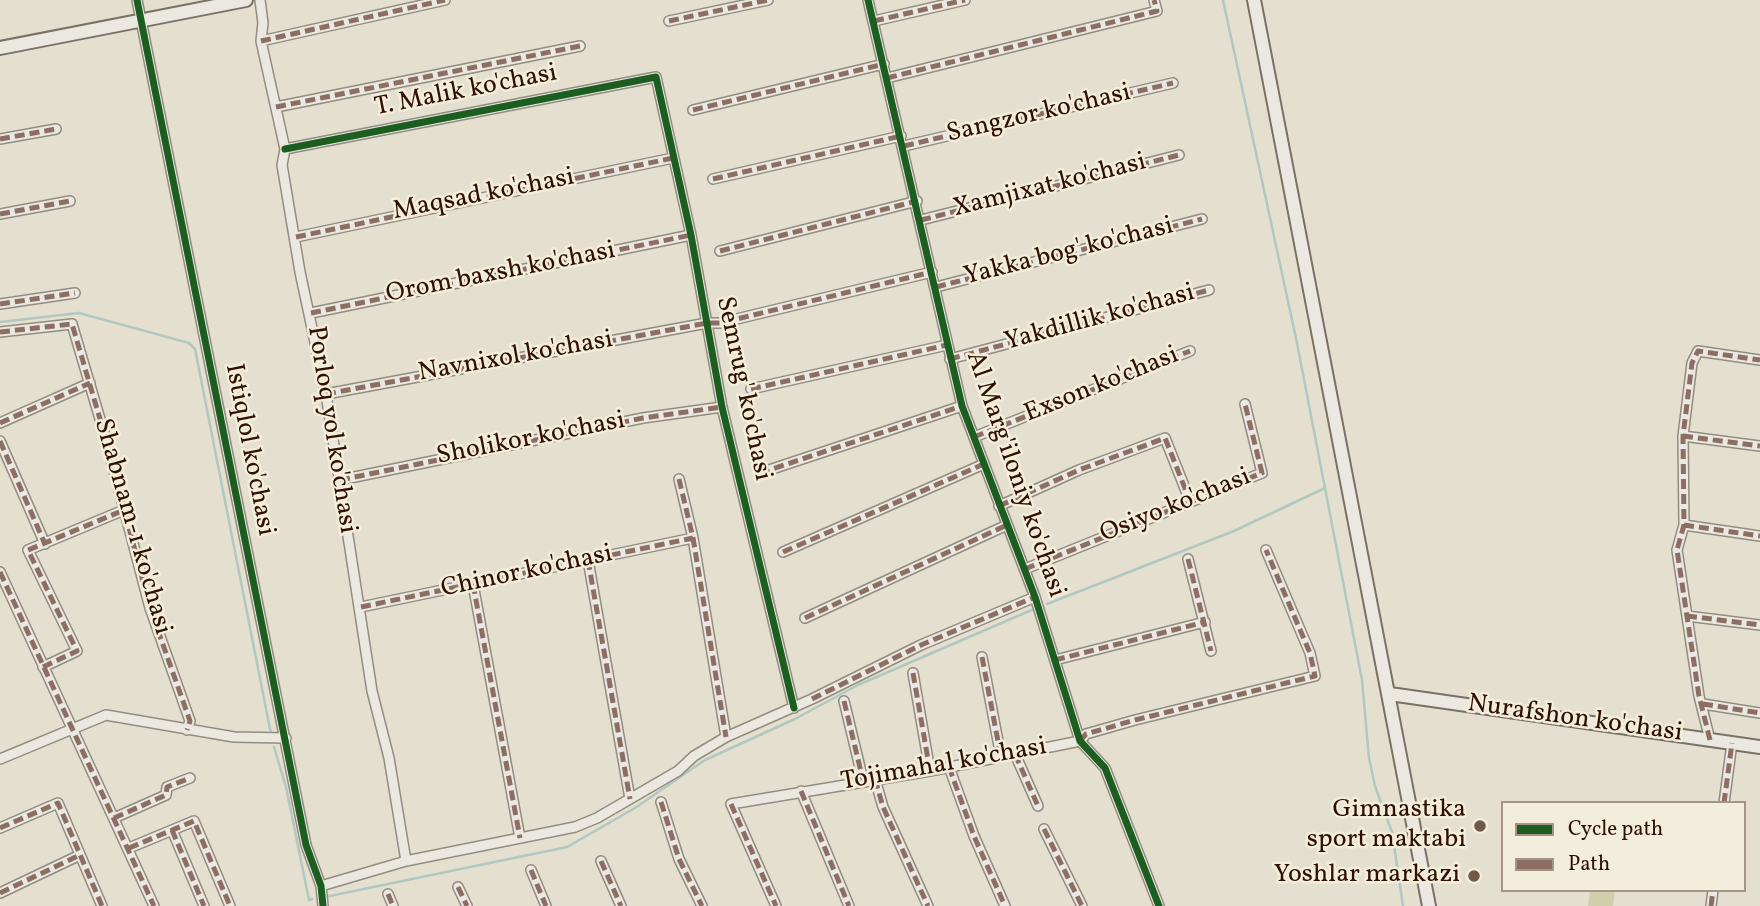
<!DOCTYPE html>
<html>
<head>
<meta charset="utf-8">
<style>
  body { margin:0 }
  #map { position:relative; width:1760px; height:906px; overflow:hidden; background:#e5dfcf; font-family:Vollkorn,serif }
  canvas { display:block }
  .legend { position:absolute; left:1501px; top:801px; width:245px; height:91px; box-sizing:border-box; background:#f3eddb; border:2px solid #a59584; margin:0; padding:9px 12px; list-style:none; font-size:21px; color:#301101 }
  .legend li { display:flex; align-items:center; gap:14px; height:35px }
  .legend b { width:35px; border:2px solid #a59584 }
</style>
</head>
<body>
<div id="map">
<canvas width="1760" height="906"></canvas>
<ul class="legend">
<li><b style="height:9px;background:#1b5e20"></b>Cycle path</li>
<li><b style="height:9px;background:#8d6e63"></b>Path</li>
</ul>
</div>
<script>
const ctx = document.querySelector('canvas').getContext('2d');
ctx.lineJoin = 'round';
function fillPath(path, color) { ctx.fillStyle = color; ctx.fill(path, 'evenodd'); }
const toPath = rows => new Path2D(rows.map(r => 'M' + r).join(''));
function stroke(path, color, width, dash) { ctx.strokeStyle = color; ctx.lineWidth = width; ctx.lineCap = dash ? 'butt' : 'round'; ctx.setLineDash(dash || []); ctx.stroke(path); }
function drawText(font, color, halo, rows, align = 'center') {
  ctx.font = font + ' Vollkorn,serif'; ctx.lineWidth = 5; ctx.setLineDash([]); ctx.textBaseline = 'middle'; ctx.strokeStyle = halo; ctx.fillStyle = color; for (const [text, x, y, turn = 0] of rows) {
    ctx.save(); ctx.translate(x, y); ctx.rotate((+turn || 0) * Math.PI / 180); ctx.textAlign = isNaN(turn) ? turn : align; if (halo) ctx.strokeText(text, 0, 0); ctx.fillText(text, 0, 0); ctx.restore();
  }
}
fillPath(toPath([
  [1590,890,1615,890,1613,906,1588,906]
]), '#d1ceac');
stroke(toPath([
  [1223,0,1297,343,1362,680,1369,758,1375,786,1392,832,1403,906],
  [0,322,79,313,189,343,195,349,271,734],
  [1047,604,1234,531,1325,488],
  [274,747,286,787,309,900,312,899],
  [325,897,567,847,635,808,705,760,795,719,858,685,1034,609]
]), '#b0c8c0', 2.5);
const street = toPath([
  [137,0,306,845,321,886,323,906],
  [260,0,263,23,261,41,285,149,282,165,300,272,326,394,372,691,389,758,406,861],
  [868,0,962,406,1035,597,1080,741,1105,768,1159,906],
  [669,21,768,0],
  [874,21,965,0],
  [261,41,445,0],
  [887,78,1157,11,1154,0],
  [276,107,580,46],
  [693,110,884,64],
  [0,139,56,129],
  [904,146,1173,83],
  [285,149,656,77,691,235,722,407,794,708],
  [713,179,901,136],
  [0,214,70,201],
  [921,220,1179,155],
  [296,237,673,158],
  [720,251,917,201],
  [936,287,1202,219],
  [0,304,75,293],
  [311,313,691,235],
  [0,332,72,324,105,436,150,608,190,721,187,730],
  [950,359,1209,290],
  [751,389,947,345],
  [326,394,707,323,720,323,932,272],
  [0,423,90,383],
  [1683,436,1760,446],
  [974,437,1190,351],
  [0,441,45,544],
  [760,473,962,406],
  [679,479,693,538,726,737],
  [340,480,643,418,722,407],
  [999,506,1079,470,1165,438,1190,501],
  [1684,525,1760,536],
  [783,552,984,464],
  [1188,559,1211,651],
  [588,560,630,799],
  [1025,569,1262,473,1245,404],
  [0,572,154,906],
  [473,584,520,838],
  [361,607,693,538],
  [1687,616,1760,625],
  [805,618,1007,525],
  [982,657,1001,757],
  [1055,660,1205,622],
  [43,667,77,651,28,550,124,510],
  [913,673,930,771],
  [844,701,863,780],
  [1703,704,1760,713],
  [1710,740,1699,696,1677,550,1684,525,1683,436,1692,363,1698,351,1760,360],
  [1015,754,1038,806],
  [0,759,106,715,234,737,286,738],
  [949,767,974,836,1005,906],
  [875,779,883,807,928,906],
  [801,791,849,906],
  [661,802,679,859,702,906],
  [1724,803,1732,743],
  [114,818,166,795,167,787,190,778],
  [0,828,58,803,102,906],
  [1044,829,1082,906],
  [172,830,204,906],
  [129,848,194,821,230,906],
  [601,861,621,906],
  [531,870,546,906],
  [321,886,406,861,575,827,597,818,678,771,694,756,726,737,812,699,921,645,1035,597],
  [458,887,467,906],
  [0,893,80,855],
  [388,894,393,906],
  [776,906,731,804,930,771,1080,741,1086,734,1135,720,1315,676,1310,653,1266,550],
  [1711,906,1713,890]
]);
const secondary = toPath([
  [1254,0,1429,906],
  [0,48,246,0],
  [1390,694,1760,747]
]);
stroke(street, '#938c81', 12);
stroke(secondary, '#797066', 16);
stroke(street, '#eae8e0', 9);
stroke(secondary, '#eae8e0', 12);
stroke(toPath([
  [669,21,768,0],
  [874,21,965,0],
  [261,41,445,0],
  [887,78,1157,11,1154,0],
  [276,107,580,46],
  [693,110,884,64],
  [0,139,56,129],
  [904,146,1173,83],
  [713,179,901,136],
  [0,214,70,201],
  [921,220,1179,155],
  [296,237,673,158],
  [720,251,917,201],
  [936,287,1202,219],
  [0,304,75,293],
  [311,313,691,235],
  [0,332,72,324,105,436,150,608,190,721,187,730],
  [950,359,1209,290],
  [751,389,947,345],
  [326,394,707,323,720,323,932,272],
  [0,423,90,383],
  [1683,436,1760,446],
  [974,437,1190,351],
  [0,441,45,544],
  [760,473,962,406],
  [679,479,693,538,726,737],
  [340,480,643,418,722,407],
  [999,506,1079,470,1165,438,1190,501],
  [1684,525,1760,536],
  [783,552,984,464],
  [1188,559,1211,651],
  [588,560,630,799],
  [1025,569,1262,473,1245,404],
  [0,572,154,906],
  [473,584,520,838],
  [361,607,693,538],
  [1687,616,1760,625],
  [805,618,1007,525],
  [982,657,1001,757],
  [1055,660,1205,622],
  [43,667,77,651,28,550,124,510],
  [913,673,930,771],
  [812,699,921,645,1035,597],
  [844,701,863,780],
  [1703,704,1760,713],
  [1710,740,1699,696,1677,550,1684,525,1683,436,1692,363,1698,351,1760,360],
  [1080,741,1086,734,1135,720,1315,676,1310,653,1266,550],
  [1015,754,1038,806],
  [949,767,974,836,1005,906],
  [875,779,883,807,928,906],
  [801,791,849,906],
  [661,802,679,859,702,906],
  [1724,803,1732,743],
  [731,804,776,906],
  [114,818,166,795,167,787,190,778],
  [0,828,58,803,102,906],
  [1044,829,1082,906],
  [172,830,204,906],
  [129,848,194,821,230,906],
  [601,861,621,906],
  [531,870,546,906],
  [458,887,467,906],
  [0,893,80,855],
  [388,894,393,906],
  [1711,906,1713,890]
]), '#8d6e63', 5, [10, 5]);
stroke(toPath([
  [137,0,306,845,321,886,323,906],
  [868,0,962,406,1035,597,1080,741,1105,768,1159,906],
  [285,149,656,77,691,235,722,407,794,708]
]), '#1b5e20', 7);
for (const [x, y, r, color] of [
  [1480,826,7,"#6f5949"],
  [1474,876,7,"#6f5949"]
]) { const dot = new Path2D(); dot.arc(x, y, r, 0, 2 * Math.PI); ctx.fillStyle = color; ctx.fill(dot); stroke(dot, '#f3eddb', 2.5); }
drawText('26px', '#301101', '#f3eddb', [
  ["T. Malik ko'chasi",466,92,-11],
  ["Sangzor ko'chasi",1039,115,-13],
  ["Xamjixat ko'chasi",1050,187,-14],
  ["Maqsad ko'chasi",484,196,-11],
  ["Yakka bog' ko'chasi",1069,253,-14],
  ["Orom baxsh ko'chasi",501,274,-11],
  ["Yakdillik ko'chasi",1100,319,-15],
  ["Navnixol ko'chasi",516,358,-10],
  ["Exson ko'chasi",1102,386,-22],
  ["Semrug' ko'chasi",742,389,78],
  ["Porloq yol ko'chasi",330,430,81],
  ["Sholikor ko'chasi",531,440,-11],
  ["Istiqlol ko'chasi",248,450,79],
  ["Al Marg'iloniy ko'chasi",1014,475,71],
  ["Osiyo ko'chasi",1176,507,-22],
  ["Shabnam-1 ko'chasi",131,527,74],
  ["Chinor ko'chasi",527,573,-12],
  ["Nurafshon ko'chasi",1575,720,8],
  ["Tojimahal ko'chasi",944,766,-10]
]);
drawText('26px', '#301101', '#f3eddb', [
  ["Gimnastika",1466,811],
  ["sport maktabi",1466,841],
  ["Yoshlar markazi",1460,876]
], 'right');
</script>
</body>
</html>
